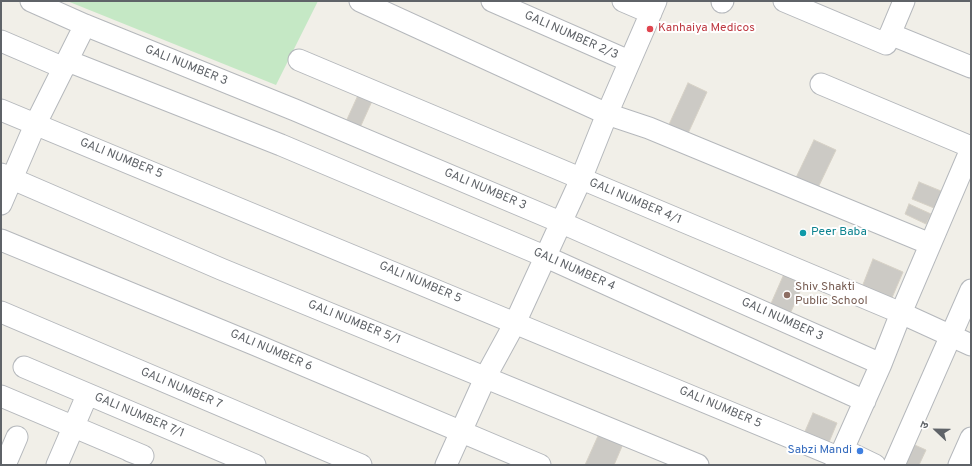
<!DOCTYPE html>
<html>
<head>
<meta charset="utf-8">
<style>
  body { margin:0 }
  #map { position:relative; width:972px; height:466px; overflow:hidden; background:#f1efe8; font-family:Overpass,"Noto Sans Devanagari",sans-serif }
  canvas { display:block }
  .frame { position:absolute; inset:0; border:2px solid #5f6368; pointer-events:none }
  .north { position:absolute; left:916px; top:410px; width:40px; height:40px; -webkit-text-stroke:3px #fff; paint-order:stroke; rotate:292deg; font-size:11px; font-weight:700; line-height:16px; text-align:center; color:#5f6368 }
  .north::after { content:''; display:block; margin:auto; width:14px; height:18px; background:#5f6368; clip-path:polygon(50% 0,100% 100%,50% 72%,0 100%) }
</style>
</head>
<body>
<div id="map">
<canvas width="972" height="466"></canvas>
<div class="frame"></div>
<div class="north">उ</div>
</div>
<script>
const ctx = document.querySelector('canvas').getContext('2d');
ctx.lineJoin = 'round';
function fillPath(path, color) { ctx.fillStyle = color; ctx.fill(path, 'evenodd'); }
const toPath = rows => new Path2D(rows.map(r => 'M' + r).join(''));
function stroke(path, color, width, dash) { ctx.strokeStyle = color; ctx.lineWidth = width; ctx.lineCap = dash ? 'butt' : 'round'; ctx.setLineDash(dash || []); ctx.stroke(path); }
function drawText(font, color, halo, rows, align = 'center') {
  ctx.font = font + ' Overpass,sans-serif'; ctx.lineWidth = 4; ctx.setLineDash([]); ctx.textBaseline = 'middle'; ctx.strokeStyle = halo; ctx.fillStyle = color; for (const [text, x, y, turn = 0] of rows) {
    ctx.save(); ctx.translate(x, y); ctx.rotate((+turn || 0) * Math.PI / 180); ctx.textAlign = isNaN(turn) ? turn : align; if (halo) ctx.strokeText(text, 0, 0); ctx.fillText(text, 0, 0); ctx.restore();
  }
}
fillPath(toPath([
  [67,1,318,1,276,85]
]), '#c5e8c5');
const building = toPath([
  [688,83,707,92,685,140,666,131,688,83],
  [359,93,373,99,358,132,344,126,359,93],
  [814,140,836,150,815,194,793,184,814,140],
  [919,182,941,191,934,208,912,199,919,182],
  [909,204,931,214,926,224,905,214,909,204],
  [873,259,903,272,891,300,862,287,873,259],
  [784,274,804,283,789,316,769,308,784,274],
  [813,413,837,423,827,447,803,436,813,413],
  [602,427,626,437,614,465,585,465,602,427],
  [908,442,926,450,919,465,897,465,908,442]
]);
fillPath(building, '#cccac5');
stroke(building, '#d6d1c6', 1);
const minor = toPath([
  [31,1,85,25,295,110,560,222,881,364],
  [360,1,607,114,649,128,930,244],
  [492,1,629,61],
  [623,1,651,13],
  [784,1,886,44,904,1],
  [722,2,723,1],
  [890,34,971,67],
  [1,41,64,68],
  [299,60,901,313,971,345],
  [68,61,281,145,544,256,865,401],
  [821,84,971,147],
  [1,110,840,458],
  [1,174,221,269,698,465],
  [1,204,35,125,85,25],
  [1,240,256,345,540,465],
  [1,312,361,465],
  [24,367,255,465],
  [1,396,143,456,130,451],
  [844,450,875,465],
  [5,465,17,437],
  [57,465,85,400],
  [446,465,486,376,515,323,581,179,607,114,656,1],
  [836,465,881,364,901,313,971,149],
  [894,465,971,290],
  [959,465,971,438]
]);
stroke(minor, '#b5b8bc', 23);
stroke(minor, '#fff', 21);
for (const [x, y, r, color] of [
  [650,29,4,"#e0444e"],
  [803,233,4,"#0f9aa8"],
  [787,295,4,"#8d6e63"],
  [860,451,4,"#3f7fe0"]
]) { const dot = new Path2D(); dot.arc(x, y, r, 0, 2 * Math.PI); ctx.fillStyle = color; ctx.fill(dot); stroke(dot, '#fff', 1.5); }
drawText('12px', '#be3a42', '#fff', [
  ["Kanhaiya Medicos",658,29]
], 'left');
drawText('12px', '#5f6368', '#fff', [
  ["GALI NUMBER 2/3",571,36,24],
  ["GALI NUMBER 3",186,66,22],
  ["GALI NUMBER 5",121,159,22],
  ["GALI NUMBER 3",485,190,23],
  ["GALI NUMBER 4/1",635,202,23],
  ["GALI NUMBER 4",574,270,24],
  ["GALI NUMBER 5",420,283,23],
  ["GALI NUMBER 3",782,320,24],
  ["GALI NUMBER 5/1",354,323,22],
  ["GALI NUMBER 6",271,351,23],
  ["GALI NUMBER 7",181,389,23],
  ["GALI NUMBER 5",720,408,23],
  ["GALI NUMBER 7/1",139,416,23]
]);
drawText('12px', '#0d838f', '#fff', [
  ["Peer Baba",811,233]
], 'left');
drawText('12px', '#785e54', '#fff', [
  ["Shiv Shakti",795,288],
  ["Public School",795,302]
], 'left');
drawText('12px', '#366cbe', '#fff', [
  ["Sabzi Mandi",852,451]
], 'right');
</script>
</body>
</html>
